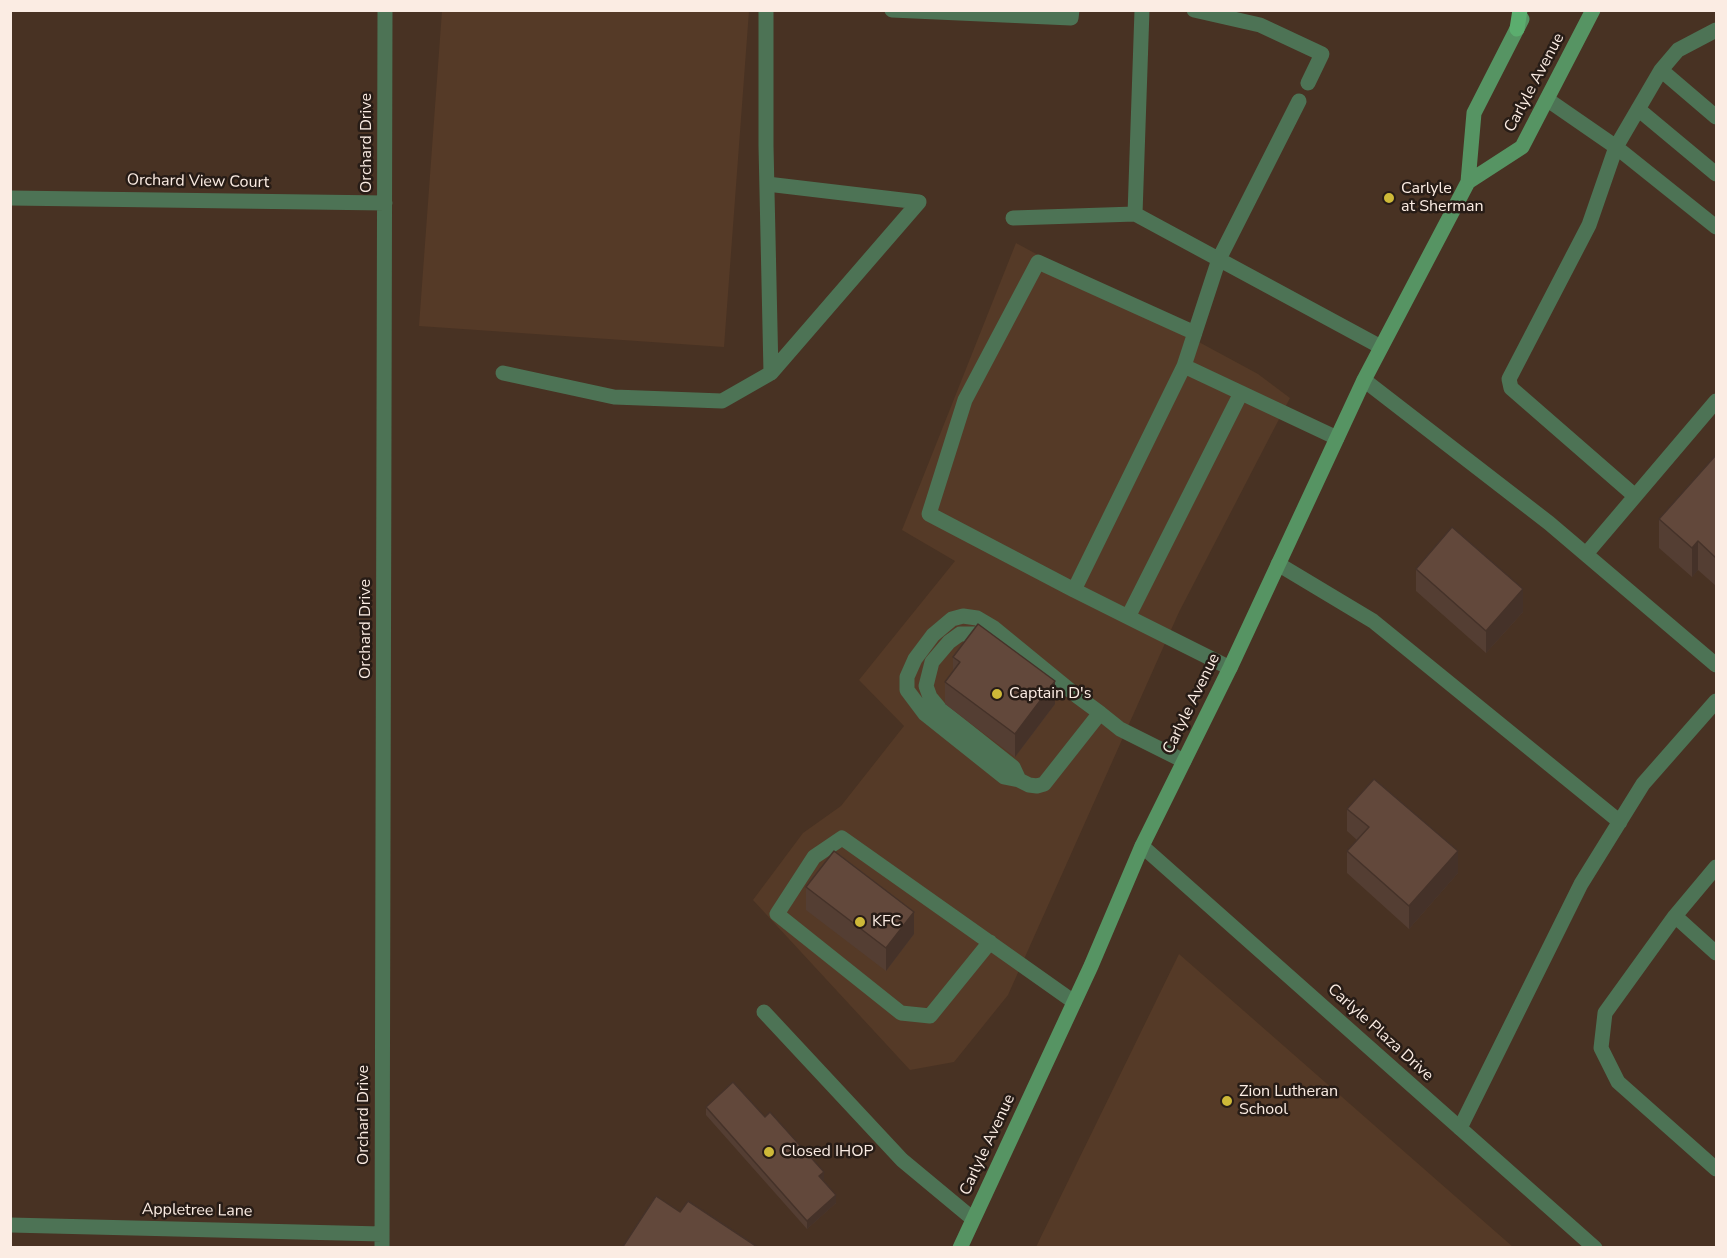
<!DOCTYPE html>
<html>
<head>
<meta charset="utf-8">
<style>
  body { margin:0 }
  #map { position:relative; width:1727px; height:1258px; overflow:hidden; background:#483223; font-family:"Nunito Sans",sans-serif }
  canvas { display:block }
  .frame { position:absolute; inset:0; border:12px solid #fbece3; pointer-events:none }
</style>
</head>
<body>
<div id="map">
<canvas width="1727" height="1258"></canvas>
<div class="frame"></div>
</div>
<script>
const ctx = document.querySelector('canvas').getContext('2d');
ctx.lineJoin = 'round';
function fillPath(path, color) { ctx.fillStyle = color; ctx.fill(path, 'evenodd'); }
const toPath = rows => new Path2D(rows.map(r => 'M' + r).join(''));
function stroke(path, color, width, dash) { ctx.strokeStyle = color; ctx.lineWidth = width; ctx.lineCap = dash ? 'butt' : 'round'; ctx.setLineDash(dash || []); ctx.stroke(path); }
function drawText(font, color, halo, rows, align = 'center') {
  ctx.font = font + ' "Nunito Sans",sans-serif'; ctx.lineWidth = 5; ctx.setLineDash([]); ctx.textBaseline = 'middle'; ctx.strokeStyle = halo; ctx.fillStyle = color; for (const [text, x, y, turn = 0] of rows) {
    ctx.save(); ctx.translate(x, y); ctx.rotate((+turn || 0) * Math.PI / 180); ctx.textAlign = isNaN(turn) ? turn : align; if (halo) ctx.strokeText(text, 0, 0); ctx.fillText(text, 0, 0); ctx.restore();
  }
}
fillPath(toPath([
  [442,11,749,11,724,347,419,326],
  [1016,243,1258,374,1290,398,1179,612,1008,995,954,1062,910,1070,753,900,803,833,841,806,904,726,859,680,955,561,902,530],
  [1179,954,1513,1247,1036,1247]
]), '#553a27');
stroke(toPath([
  [766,10,766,146,771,373,919,202],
  [892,10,1071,18,1072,10],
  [1142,10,1135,214,1381,347],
  [1194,10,1260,25,1322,54,1308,83],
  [1661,70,1716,117],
  [1548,100,1616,147,1716,227],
  [1638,109,1716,174],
  [767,184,919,202],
  [1013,218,1135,214],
  [1184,366,1219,259,1299,101],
  [503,373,614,397,722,401,771,373],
  [1364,380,1549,523,1716,665],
  [1635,496,1511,388,1509,379,1589,225,1616,147,1661,70,1678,50,1716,30],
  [1586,554,1716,401],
  [1278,564,1373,621,1620,822],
  [1074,590,929,514,965,400,1038,262,1195,333],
  [1128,617,1241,393],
  [989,642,976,634,960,634,949,642,932,662,926,686,930,697,940,709,1013,767,1019,780],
  [1230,668,1074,590,1184,366,1337,438],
  [1100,713,1044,784,1037,786,1029,785,1019,780,1004,777,925,714,907,690,907,677,915,659,933,635,952,619,963,616,977,618,994,628,1077,696,1100,713,1120,729,1184,761],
  [1716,867,1675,916,1605,1013,1601,1048,1618,1082,1716,1169],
  [1675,916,1716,953],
  [990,942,930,1016,901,1013,777,914,814,857,842,838,1074,1002],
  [764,1012,902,1160,973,1219],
  [1460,1128,1581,884,1643,784,1716,701]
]), '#4d7355', 15);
stroke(toPath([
  [10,198,385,203],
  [1142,846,1595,1248],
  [10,1225,382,1234],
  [382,1248,385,10]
]), '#4d7355', 15);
stroke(toPath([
  [1468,182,1522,147,1593,10],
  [960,1248,1091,966,1142,846,1230,668,1364,380,1468,182,1474,113,1522,19]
]), '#569463', 15);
stroke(toPath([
  [1517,29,1520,10]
]), '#5bad6e', 15);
fillPath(toPath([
  [1716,455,1716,586,1698,570,1692,577,1659,548,1659,519],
  [1416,569,1523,612,1486,653,1416,591],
  [953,657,1055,704,1015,757,945,704,945,682,953,671],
  [1347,809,1458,873,1409,929,1347,873,1347,851,1357,840,1347,831],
  [806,887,914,934,886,971,806,910],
  [706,1107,765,1117,824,1180,823,1180,836,1203,807,1229,706,1115]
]), '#543e33');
fillPath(toPath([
  [1698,541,1698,570,1692,577,1692,548],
  [1523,589,1523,612,1486,653,1486,631],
  [1055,681,1055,704,1015,757,1015,734],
  [1458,851,1458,873,1409,929,1409,906],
  [914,912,914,934,886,971,886,948],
  [824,1172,824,1180,819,1183,819,1176],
  [836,1195,836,1203,807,1229,807,1221]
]), '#453229');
const building = toPath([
  [1716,455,1716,558,1698,541,1692,548,1659,519,1716,455],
  [1452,527,1523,589,1486,631,1416,569,1452,527],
  [978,624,1055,681,1015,734,945,682,960,662,953,657,978,624],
  [1374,779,1458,851,1409,906,1347,851,1369,827,1347,809,1374,779],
  [834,851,914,912,886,948,806,887,834,851],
  [733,1082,765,1117,770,1112,824,1172,819,1176,836,1195,807,1221,706,1107,733,1082],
  [656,1196,680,1212,688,1201,759,1248,622,1248,656,1196]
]);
fillPath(building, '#62483b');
stroke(building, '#453229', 1.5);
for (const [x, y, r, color] of [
  [1389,198,6,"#ceb938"],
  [997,694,6,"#ceb938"],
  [860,922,6,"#ceb938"],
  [1227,1101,6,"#ceb938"],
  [769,1152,6,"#ceb938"]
]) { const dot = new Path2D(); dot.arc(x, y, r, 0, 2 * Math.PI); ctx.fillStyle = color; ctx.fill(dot); stroke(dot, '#271c16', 2); }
drawText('16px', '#fbece3', '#271c16', [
  ["Carlyle Avenue",1535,83,-62],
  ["Orchard Drive",367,143,-90],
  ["Orchard View Court",198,182,1],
  ["Orchard Drive",366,629,-90],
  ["Carlyle Avenue",1192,704,-64],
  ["Carlyle Plaza Drive",1380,1033,42],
  ["Orchard Drive",364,1115,-90],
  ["Carlyle Avenue",988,1145,-65],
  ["Appletree Lane",197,1211,1]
]);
drawText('16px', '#fbece3', '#271c16', [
  ["Carlyle",1401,189],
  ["at Sherman",1401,207],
  ["Captain D's",1009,694],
  ["KFC",872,922],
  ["Zion Lutheran",1239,1092],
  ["School",1239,1110],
  ["Closed IHOP",781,1152]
], 'left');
</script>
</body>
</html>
